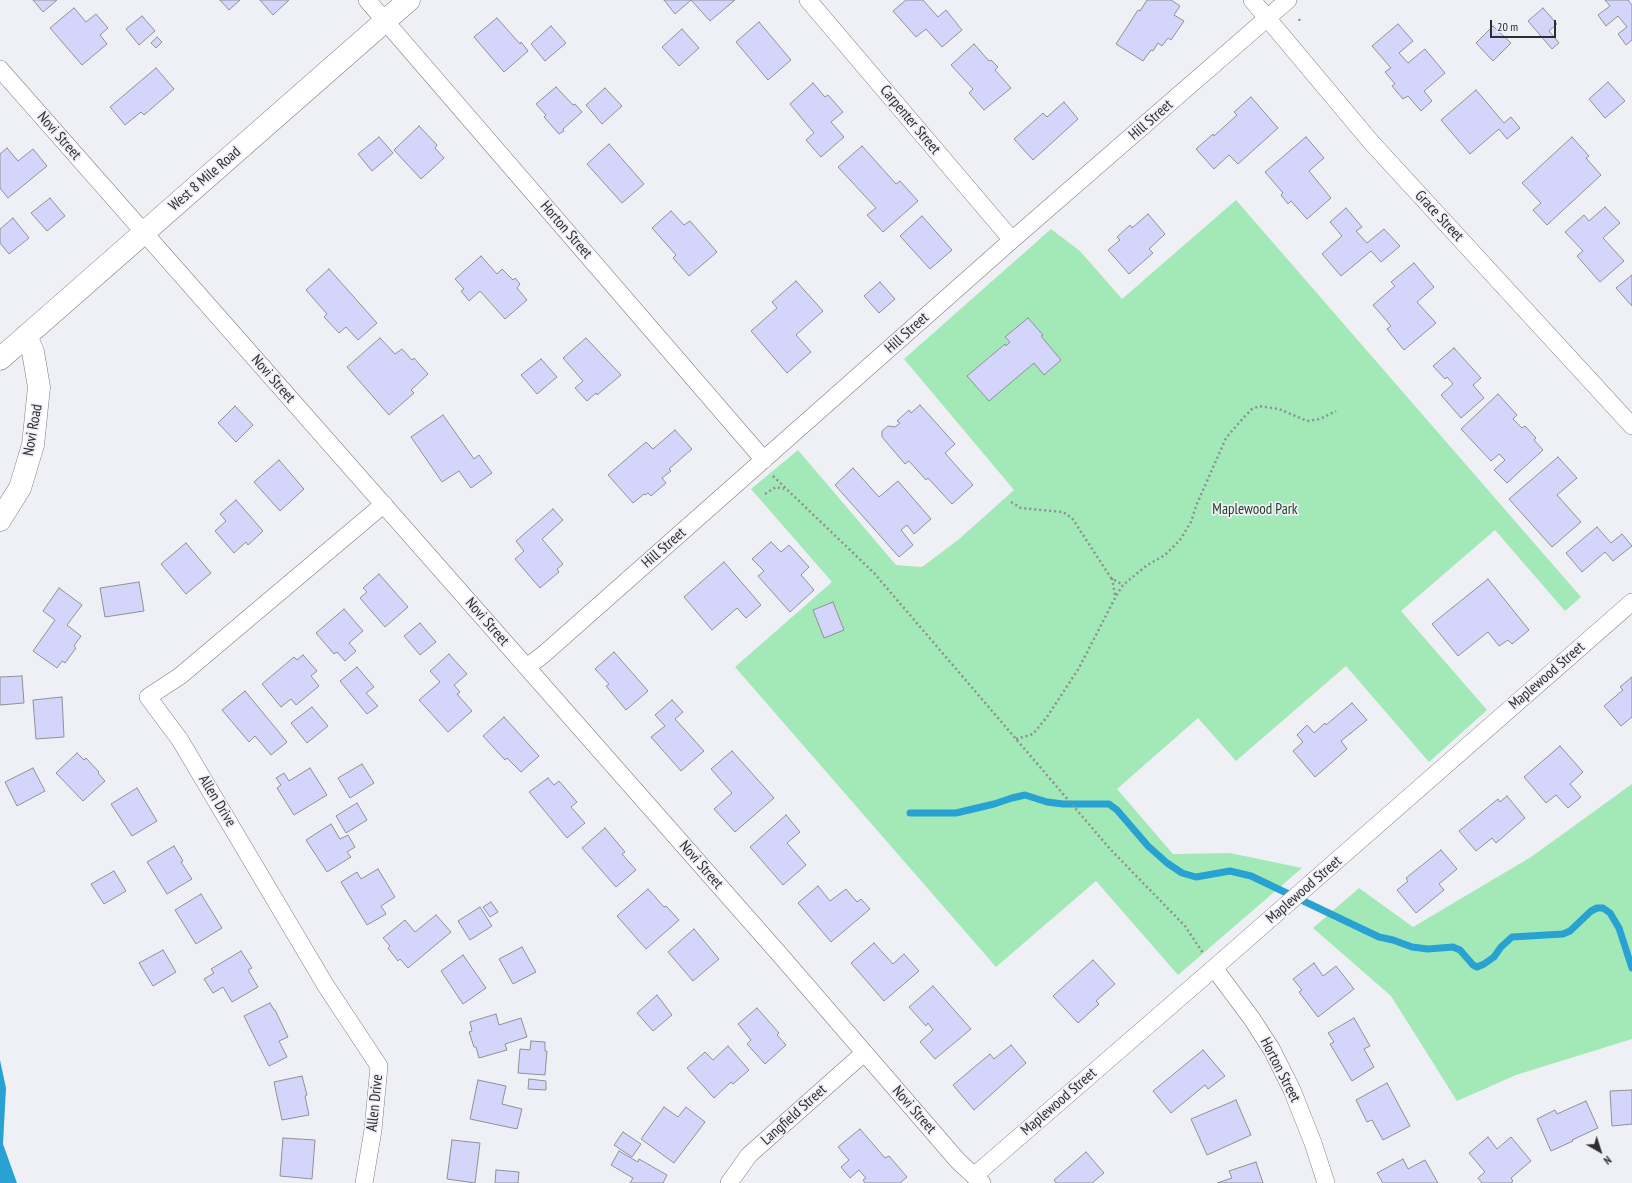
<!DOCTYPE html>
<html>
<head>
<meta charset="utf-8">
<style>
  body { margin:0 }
  #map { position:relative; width:1632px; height:1183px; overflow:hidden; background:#eff0f5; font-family:"PT Sans Narrow",sans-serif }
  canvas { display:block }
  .north { position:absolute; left:1580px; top:1131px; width:40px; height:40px; -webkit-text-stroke:3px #eff0f5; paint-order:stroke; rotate:141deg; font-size:11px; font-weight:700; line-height:16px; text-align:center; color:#2e2e30 }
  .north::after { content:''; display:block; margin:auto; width:14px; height:18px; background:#2e2e30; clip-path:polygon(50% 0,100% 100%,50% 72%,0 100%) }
  .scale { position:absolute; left:1490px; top:20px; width:66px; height:18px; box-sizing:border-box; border:2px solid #2e2e30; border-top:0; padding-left:5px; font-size:12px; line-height:14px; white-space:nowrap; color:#2e2e30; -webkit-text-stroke:3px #eff0f5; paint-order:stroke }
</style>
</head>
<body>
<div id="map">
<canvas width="1632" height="1183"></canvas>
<div class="north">N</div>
<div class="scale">20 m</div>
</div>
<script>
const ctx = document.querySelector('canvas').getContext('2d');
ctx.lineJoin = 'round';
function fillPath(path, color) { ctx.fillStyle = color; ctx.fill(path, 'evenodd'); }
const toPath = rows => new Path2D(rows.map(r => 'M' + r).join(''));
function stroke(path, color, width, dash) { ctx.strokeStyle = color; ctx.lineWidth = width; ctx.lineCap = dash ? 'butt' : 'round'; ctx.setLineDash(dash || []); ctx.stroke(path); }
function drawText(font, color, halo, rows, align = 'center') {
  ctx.font = font + ' "PT Sans Narrow",sans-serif'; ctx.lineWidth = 3.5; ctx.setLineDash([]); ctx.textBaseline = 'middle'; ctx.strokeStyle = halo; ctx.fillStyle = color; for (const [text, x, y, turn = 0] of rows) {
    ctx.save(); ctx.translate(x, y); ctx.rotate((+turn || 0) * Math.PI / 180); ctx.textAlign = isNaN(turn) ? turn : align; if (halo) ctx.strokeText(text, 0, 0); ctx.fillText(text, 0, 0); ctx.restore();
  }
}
fillPath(toPath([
  [1236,200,1581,597,1565,611,1495,530,1401,611,1487,710,1429,762,1346,666,1236,761,1198,718,1117,789,1173,854,1230,853,1302,868,1178,975,1096,881,996,967,735,667,832,582,751,489,798,450,896,565,922,567,958,540,1014,490,904,359,1051,229,1080,251,1122,299],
  [1632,784,1632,1039,1516,1075,1457,1101,1391,996,1313,928,1359,888,1413,927,1531,857]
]), '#a3e9b7');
fillPath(toPath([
  [0,1060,6,1088,3,1144,17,1183,0,1183]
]), '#28a2d3');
stroke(toPath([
  [910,813,956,813,994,804,1012,798,1025,795,1047,802,1063,804,1109,804,1117,810,1148,846,1167,863,1182,873,1196,877,1230,871,1251,876,1379,937,1393,940,1412,947,1428,949,1453,947,1460,950,1473,965,1477,967,1484,964,1494,957,1501,947,1512,937,1563,934,1570,931,1591,911,1597,908,1603,908,1610,913,1619,928,1632,968]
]), '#28a2d3', 7);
const building = toPath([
  [33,0,57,0,43,12,33,0],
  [220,0,240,0,229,10,220,0],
  [260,0,289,0,273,15,260,0],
  [664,0,691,0,675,14,664,0],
  [691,0,735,0,710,21,691,0],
  [906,0,923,0,938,17,946,10,962,30,942,47,926,29,916,37,893,11,906,0],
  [1147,0,1171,0,1180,6,1174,15,1184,21,1171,40,1168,38,1162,46,1158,43,1153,51,1151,50,1143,61,1116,44,1138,10,1140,11,1147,0],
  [1605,0,1628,0,1632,5,1632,40,1626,45,1618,34,1627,27,1618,16,1606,26,1598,15,1610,6,1605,0],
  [74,8,86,22,96,14,108,28,100,35,107,44,82,65,50,28,74,8],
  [1543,8,1557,24,1549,31,1559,43,1552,49,1528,21,1543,8],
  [142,16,155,31,139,45,126,29,142,16],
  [497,18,520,44,521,42,528,51,504,72,474,37,497,18],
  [759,22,791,60,768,80,736,42,759,22],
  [1398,24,1413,41,1399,53,1408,63,1425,49,1445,73,1424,91,1432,101,1421,111,1408,96,1403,99,1392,86,1395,84,1385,72,1391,68,1372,46,1398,24],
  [551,26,566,43,545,61,531,44,551,26],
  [1493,26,1511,43,1493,61,1476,43,1493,26],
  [682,29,699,48,679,66,662,47,682,29],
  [157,37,162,42,156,48,151,43,157,37],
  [974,44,989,61,991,60,998,67,995,70,1011,88,984,110,969,93,973,89,951,65,974,44],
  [156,68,174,89,144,115,141,112,125,125,110,107,156,68],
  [1608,82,1625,101,1605,118,1589,99,1608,82],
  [813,83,825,97,828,95,843,112,831,122,844,137,821,157,806,140,814,133,790,104,813,83],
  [556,87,573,105,575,104,582,112,563,129,564,131,559,134,544,117,546,115,536,104,556,87],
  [605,88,622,106,602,124,586,105,605,88],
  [1476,90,1504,123,1511,117,1520,128,1507,139,1499,129,1470,154,1441,120,1476,90],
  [1251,97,1278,128,1238,164,1229,155,1214,169,1196,149,1213,134,1214,136,1237,115,1234,112,1251,97],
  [1064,102,1078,119,1033,160,1014,139,1043,113,1047,117,1064,102],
  [419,126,437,145,435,148,444,158,421,179,394,150,419,126],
  [379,137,393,153,372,171,358,154,379,137],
  [1306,137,1324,158,1309,171,1331,198,1307,219,1291,201,1288,204,1281,195,1283,193,1265,172,1306,137],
  [1572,137,1589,156,1586,158,1601,175,1547,225,1533,210,1541,203,1522,183,1572,137],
  [609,144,644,184,622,203,587,164,609,144],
  [862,146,896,184,900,181,918,201,883,232,867,215,876,208,838,167,862,146],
  [7,148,18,161,33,149,47,166,8,198,0,188,0,154,7,148],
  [50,198,65,216,47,231,31,213,50,198],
  [1605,207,1620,223,1603,238,1624,261,1600,282,1577,256,1583,251,1565,232,1584,215,1589,221,1605,207],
  [1346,208,1362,227,1356,231,1367,243,1384,229,1400,246,1381,262,1371,251,1341,276,1322,254,1342,236,1330,222,1346,208],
  [671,211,684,225,690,221,717,252,689,276,673,258,676,255,652,228,671,211],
  [1148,214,1165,234,1149,249,1153,253,1129,274,1108,250,1120,240,1117,237,1130,225,1132,228,1148,214],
  [922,216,952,250,930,269,900,236,922,216],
  [13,218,29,238,9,254,0,243,0,229,13,218],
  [481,256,497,274,502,269,513,280,515,278,520,284,517,288,527,300,505,319,480,291,469,301,461,291,464,289,455,279,481,256],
  [1414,263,1434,287,1417,302,1436,323,1404,350,1387,329,1391,326,1373,305,1395,286,1391,282,1414,263],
  [329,269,377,323,358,340,346,327,339,333,324,317,327,314,306,290,329,269],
  [1632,275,1632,306,1616,288,1632,275],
  [796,281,823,311,796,335,811,352,787,373,751,331,777,308,772,302,796,281],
  [880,282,895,299,879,313,864,296,880,282],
  [1028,318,1043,335,1041,336,1061,360,1044,375,1034,363,989,401,967,376,1005,344,1006,346,1010,342,1005,337,1028,318],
  [380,338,395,354,402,349,412,360,414,358,428,374,411,390,414,393,389,415,347,367,380,338],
  [586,338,621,375,597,395,596,393,587,401,575,388,583,381,563,358,586,338],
  [1454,348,1481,378,1473,385,1484,398,1461,418,1441,395,1453,384,1447,377,1445,379,1433,366,1454,348],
  [541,359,557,377,537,394,521,375,541,359],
  [1498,394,1517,415,1513,419,1522,428,1525,426,1536,438,1534,440,1543,450,1507,483,1494,470,1505,460,1499,454,1491,461,1461,429,1498,394],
  [920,405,955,444,945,453,973,485,952,504,928,478,926,480,909,461,905,464,882,437,882,431,888,426,895,427,900,423,897,421,909,410,911,413,920,405],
  [235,406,253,425,236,442,218,423,235,406],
  [443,415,474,459,479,455,492,473,471,488,459,471,442,482,411,437,443,415],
  [675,430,692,449,669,469,671,471,662,478,666,483,651,496,648,493,645,495,644,494,633,503,608,475,646,442,653,449,675,430],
  [1558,457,1577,478,1557,495,1581,522,1552,547,1509,499,1558,457],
  [279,460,304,489,280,511,254,482,279,460],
  [853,468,879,497,898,481,931,519,914,534,907,525,901,530,913,545,899,557,835,485,853,468],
  [236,500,263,531,248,545,246,542,234,553,215,531,226,521,220,514,236,500],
  [553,509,563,520,542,539,563,564,557,569,559,572,540,588,515,559,524,551,516,541,553,509],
  [1597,527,1611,543,1622,534,1632,546,1613,561,1605,552,1582,572,1566,553,1597,527],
  [771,542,781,552,789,545,809,567,801,575,814,590,790,612,758,576,764,571,752,559,771,542],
  [186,543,211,573,186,594,161,564,186,543],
  [724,562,761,605,746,618,737,608,712,630,684,597,724,562],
  [379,574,408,607,385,627,360,598,367,592,363,588,379,574],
  [1488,579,1529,630,1512,644,1508,640,1499,646,1488,632,1458,656,1432,624,1488,579],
  [139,582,144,611,105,617,100,588,139,582],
  [59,588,82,605,67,625,81,636,74,646,76,648,65,663,62,661,57,668,33,651,55,620,43,611,59,588],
  [833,602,844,630,824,638,813,610,833,602],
  [344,609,363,631,349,643,356,651,345,661,337,652,334,654,316,633,344,609],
  [420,623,436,642,420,655,404,636,420,623],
  [614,652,648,691,626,710,606,686,609,684,595,669,614,652],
  [449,654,467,674,454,685,460,692,457,694,472,711,448,732,419,700,440,682,430,671,449,654],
  [303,655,317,671,311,676,319,686,296,705,291,699,281,707,262,684,294,657,297,660,303,655],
  [357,667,374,687,366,693,378,706,367,714,340,681,357,667],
  [22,676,24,703,0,705,0,677,22,676],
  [1632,677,1632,717,1621,726,1604,706,1623,690,1620,687,1632,677],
  [245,691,287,742,271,755,255,736,249,742,222,710,245,691],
  [62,697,64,737,36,739,33,700,62,697],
  [672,700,683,712,675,719,704,751,681,771,651,737,665,726,655,715,672,700],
  [1352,703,1367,720,1341,741,1347,749,1315,777,1293,751,1303,742,1297,735,1307,725,1314,733,1325,723,1326,725,1352,703],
  [312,707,328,726,307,743,291,723,312,707],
  [504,717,539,756,521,772,507,758,505,760,483,736,504,717],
  [1560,746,1583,772,1570,784,1581,797,1568,808,1556,795,1546,803,1524,777,1560,746],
  [732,751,774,798,735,832,714,809,732,793,711,769,732,751],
  [77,753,84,760,86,758,99,772,98,773,105,781,83,801,56,773,77,753],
  [362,764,374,783,350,798,338,778,362,764],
  [33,768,45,791,17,806,5,782,33,768],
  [310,768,327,795,294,815,277,788,281,785,276,778,284,773,289,781,310,768],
  [548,778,554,785,559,781,577,802,571,807,585,823,567,838,529,792,548,778],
  [137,788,157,821,132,836,111,804,137,788],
  [1507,796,1525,818,1496,843,1492,838,1476,851,1459,831,1498,799,1500,802,1507,796],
  [357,803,367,820,346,833,336,816,357,803],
  [786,815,800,832,787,843,806,865,783,885,750,847,786,815],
  [331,824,340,839,348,835,355,847,347,852,351,857,327,872,306,840,331,824],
  [605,828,625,852,622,854,636,870,616,887,582,848,605,828],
  [174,846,183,861,181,862,192,879,167,894,147,862,174,846],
  [1441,850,1457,869,1439,884,1444,890,1416,913,1397,890,1408,881,1406,878,1441,850],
  [378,869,395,897,381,906,386,914,367,925,341,882,357,872,361,879,378,869],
  [114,871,126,891,104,904,91,884,114,871],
  [818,886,830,901,846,889,857,902,861,899,870,909,831,942,798,903,818,886],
  [648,889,664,907,666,906,679,920,646,949,617,916,648,889],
  [201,894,222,928,196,944,175,910,201,894],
  [491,902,498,912,490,917,483,907,491,902],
  [480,907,492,926,470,940,458,921,480,907],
  [436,915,451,932,408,968,400,959,398,961,388,948,390,946,383,938,405,920,415,932,436,915],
  [694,929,719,959,693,981,668,952,694,929],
  [874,943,893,964,904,954,919,971,884,1001,851,963,874,943],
  [522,947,536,972,513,984,499,959,522,947],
  [163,950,176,972,153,986,139,963,163,950],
  [241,951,252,968,248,970,258,987,232,1002,223,987,213,993,204,979,214,973,211,969,241,951],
  [463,955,486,988,463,1004,441,971,463,955],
  [1093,960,1115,984,1096,1001,1099,1004,1078,1023,1053,996,1093,960],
  [1314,963,1323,976,1336,966,1354,989,1318,1017,1299,992,1302,990,1293,979,1314,963],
  [933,986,971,1029,935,1059,920,1042,933,1030,928,1023,926,1026,909,1007,933,986],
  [657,995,672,1015,653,1031,637,1013,657,995],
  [270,1003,274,1010,275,1010,288,1037,279,1041,287,1057,269,1066,244,1016,270,1003],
  [757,1008,779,1033,777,1035,786,1045,765,1064,747,1044,751,1040,738,1024,757,1008],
  [496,1014,499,1025,521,1018,527,1037,505,1044,507,1050,479,1058,476,1047,474,1047,469,1032,472,1031,470,1022,496,1014],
  [1354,1018,1370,1046,1364,1049,1374,1067,1352,1081,1330,1044,1334,1042,1328,1033,1354,1018],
  [531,1041,545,1042,545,1051,547,1051,545,1075,518,1073,520,1049,530,1050,531,1041],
  [1011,1045,1026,1063,974,1110,953,1085,990,1054,994,1059,1011,1045],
  [728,1046,749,1070,733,1084,731,1082,714,1098,687,1068,705,1052,713,1060,728,1046],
  [1203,1050,1225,1076,1208,1089,1205,1085,1171,1113,1153,1091,1203,1050],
  [302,1076,307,1095,305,1096,309,1115,282,1120,274,1082,302,1076],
  [529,1079,546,1081,546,1090,528,1089,529,1079],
  [478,1080,506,1086,502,1104,522,1109,517,1129,470,1119,478,1080],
  [1387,1083,1410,1126,1383,1140,1372,1120,1367,1122,1356,1100,1387,1083],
  [1632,1090,1632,1124,1612,1126,1610,1091,1632,1090],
  [1236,1100,1251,1135,1207,1155,1191,1119,1236,1100],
  [1586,1101,1598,1128,1572,1140,1573,1141,1551,1151,1537,1119,1555,1110,1557,1114,1586,1101],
  [664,1107,678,1117,686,1107,705,1122,674,1163,641,1139,664,1107],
  [860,1129,885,1158,889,1156,907,1177,900,1183,865,1183,863,1180,866,1178,859,1170,850,1178,841,1167,849,1160,838,1147,860,1129],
  [623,1132,641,1144,632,1157,614,1145,623,1132],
  [1488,1137,1497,1149,1511,1137,1531,1161,1511,1178,1513,1181,1511,1183,1482,1183,1478,1178,1485,1172,1469,1153,1488,1137],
  [283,1138,315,1140,312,1179,280,1176,283,1138],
  [452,1140,480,1143,475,1183,447,1179,452,1140],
  [619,1151,638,1162,639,1159,667,1175,663,1183,630,1183,633,1178,611,1165,619,1151],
  [1086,1152,1104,1173,1092,1183,1056,1183,1054,1180,1086,1152],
  [1403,1159,1408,1169,1425,1160,1438,1183,1383,1183,1377,1173,1403,1159],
  [1256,1162,1263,1183,1217,1183,1232,1178,1229,1171,1256,1162],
  [496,1170,519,1172,518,1183,495,1183,496,1170]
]);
fillPath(building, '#d3d6fa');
stroke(building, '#909195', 1);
const minor = toPath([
  [367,0,764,460],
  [808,0,1012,240],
  [1252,0,1371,142,1632,426],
  [0,69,781,956,958,1161,982,1183],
  [527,667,544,654,1012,240,1288,0],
  [1214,968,1252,1019,1272,1050,1292,1090,1313,1143,1326,1183],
  [974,1176,1214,968,1632,602],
  [364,1183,373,1130,379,1066,326,986,180,740,148,697,180,676,384,504],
  [729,1183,749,1155,864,1053]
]);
const tertiary = toPath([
  [0,520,20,488,33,445,39,387,33,352,26,336]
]);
const secondary = toPath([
  [0,359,409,0]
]);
stroke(minor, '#7e7e82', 18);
stroke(tertiary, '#7e7e82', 23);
stroke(secondary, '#7e7e82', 23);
stroke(toPath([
  [1299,19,1301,23],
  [773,476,874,573,1111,850,1185,926,1203,953],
  [765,494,776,487,784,489],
  [1011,502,1021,508,1063,512,1072,518,1111,578,1123,585],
  [1112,578,1115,595],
  [1016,739,1033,734,1047,717,1079,668,1116,596,1123,585,1146,566,1165,555,1180,540,1191,522,1196,506,1226,438,1245,416,1252,409,1259,406,1279,409,1307,421,1320,419,1336,411]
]), '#8e8f92', 2.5, [2, 3]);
stroke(minor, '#fff', 17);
stroke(tertiary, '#fff', 22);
stroke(secondary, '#fff', 22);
drawText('15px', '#2e2e30', '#eff0f5', [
  ["Carpenter Street",910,120,50],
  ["Hill Street",1151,120,-41],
  ["Novi Street",59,136,49],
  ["West 8 Mile Road",205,179,-41],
  ["Grace Street",1439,216,47],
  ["Horton Street",566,230,49],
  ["Hill Street",907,333,-42],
  ["Novi Street",273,379,49],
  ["Novi Road",33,430,-80],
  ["Hill Street",664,548,-41],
  ["Novi Street",487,622,49],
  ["Maplewood Street",1547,676,-41],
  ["Allen Drive",217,801,59],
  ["Novi Street",701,865,49],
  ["Maplewood Street",1304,890,-41],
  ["Horton Street",1280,1070,63],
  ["Maplewood Street",1059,1102,-41],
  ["Allen Drive",375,1103,-84],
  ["Novi Street",914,1110,49],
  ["Langfield Street",794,1115,-42]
]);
drawText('15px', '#1e442b', '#eff0f5', [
  ["Maplewood Park",1255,510]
]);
</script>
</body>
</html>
